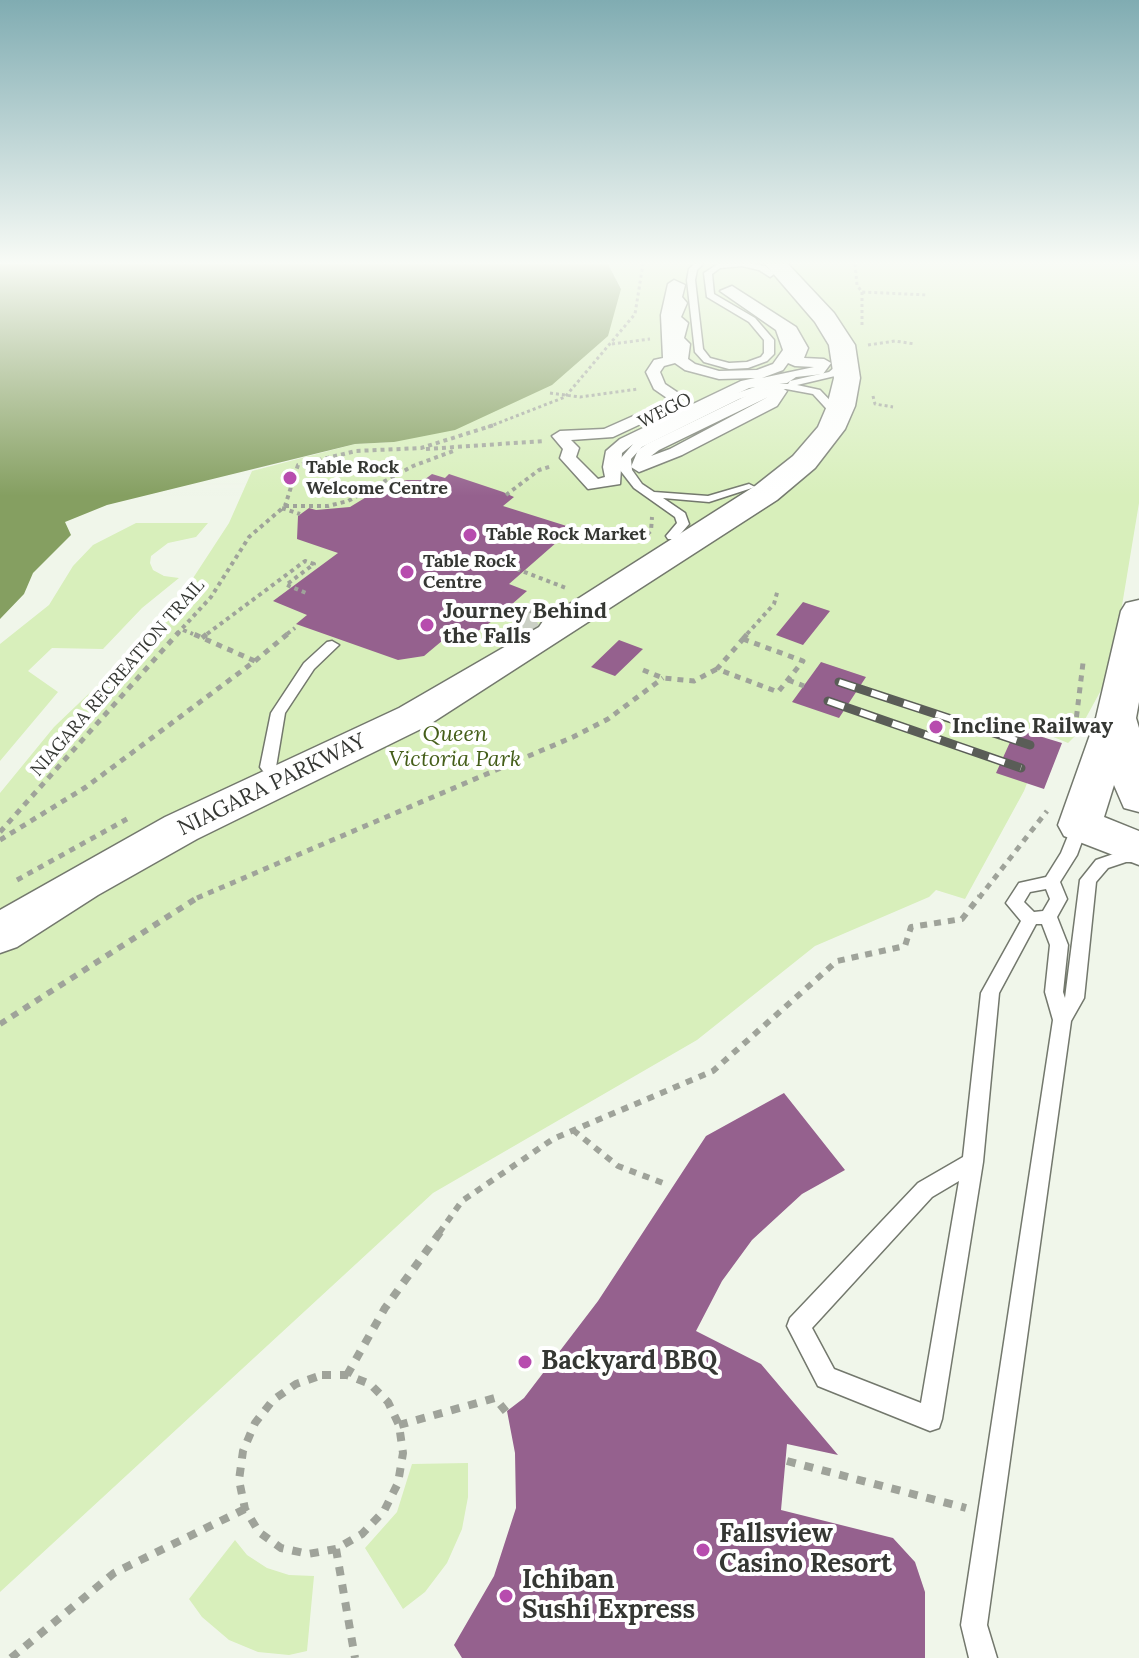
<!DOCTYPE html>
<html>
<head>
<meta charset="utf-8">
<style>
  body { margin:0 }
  canvas { display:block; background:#f0f6ea }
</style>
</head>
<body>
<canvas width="1139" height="1658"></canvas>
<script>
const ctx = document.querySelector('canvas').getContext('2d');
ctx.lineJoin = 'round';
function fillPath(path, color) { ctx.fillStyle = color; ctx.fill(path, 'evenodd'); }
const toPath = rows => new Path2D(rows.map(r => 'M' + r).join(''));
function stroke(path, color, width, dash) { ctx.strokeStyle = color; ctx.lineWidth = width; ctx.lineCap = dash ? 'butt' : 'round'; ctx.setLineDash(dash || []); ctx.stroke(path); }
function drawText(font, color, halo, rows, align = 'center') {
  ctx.font = font + ' Lora,serif'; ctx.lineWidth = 8; ctx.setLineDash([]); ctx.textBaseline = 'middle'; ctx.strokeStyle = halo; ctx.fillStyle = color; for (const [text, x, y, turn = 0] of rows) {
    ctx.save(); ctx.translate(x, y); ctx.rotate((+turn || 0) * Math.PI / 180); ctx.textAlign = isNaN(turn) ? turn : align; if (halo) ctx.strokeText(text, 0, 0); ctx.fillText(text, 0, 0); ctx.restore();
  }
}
fillPath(toPath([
  [608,264,1139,264,1139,503,1111,672,1077,734,1068,743,1046,734,1024,791,965,899,936,890,929,897,815,946,697,1040,433,1193,0,1592,0,793,54,727,146,639,182,595,229,523,252,471,355,444,394,442,621,289],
  [136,523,208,523,196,537,168,543,151,556,150,563,153,570,164,576,179,578,142,608,103,649,52,648,28,671,58,692,0,761,0,644,49,605,73,566,93,545],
  [468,1463,468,1497,462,1529,447,1563,425,1592,403,1609,365,1548,397,1512,412,1464],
  [235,1540,247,1555,267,1568,289,1575,314,1576,307,1651,289,1655,258,1652,229,1640,202,1617,189,1599]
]), '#d8efbb');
fillPath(toPath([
  [0,264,608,264,621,289,608,336,552,385,455,430,394,442,355,444,107,505,65,522,71,535,33,573,24,594,0,619]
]), '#859f61');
fillPath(toPath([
  [432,474,445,478,449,474,503,492,514,497,503,506,573,528,509,584,527,591,495,619,471,636,455,630,424,656,398,660,296,624,307,615,273,601,338,553,297,539,298,516,309,508,316,510,350,507,386,485,407,480,424,480],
  [803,602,830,611,803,645,776,635],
  [619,640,643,649,615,676,591,667],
  [821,662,866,677,839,718,792,702],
  [1016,729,1062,743,1044,789,996,773],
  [784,1093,845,1170,802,1194,752,1240,722,1281,696,1331,761,1364,838,1455,787,1444,781,1510,893,1538,915,1562,925,1592,925,1658,462,1658,454,1645,494,1576,516,1508,515,1453,507,1411,524,1398,598,1301,706,1136]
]), '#95618e');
stroke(toPath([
  [524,630,537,622]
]), '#cbd0c5', 32, [32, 16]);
const service = toPath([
  [694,264,703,264,697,270,695,280,703,349,710,358,729,363,747,362,761,357,764,353,764,340,749,322,707,297,704,273,718,264,753,264,765,266,773,272,774,274,770,277,759,270,742,266,720,268,712,274,714,294,755,318,774,340,774,354,767,361,748,368,729,369,704,362,695,352,687,280,689,269,694,264],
  [846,358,851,361,835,376,797,385,820,390,842,413,842,417,834,417,813,394,786,389,765,390,739,399,642,447,631,459,632,470,642,484,654,492,708,496,749,484,755,487,709,502,663,498,685,513,689,524,676,539,668,539,666,536,677,523,675,517,634,488,620,470,621,458,634,443,731,395,764,384,788,384,790,381,829,372,846,358],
  [332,641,339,645,314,669,285,713,276,767,273,771,263,771,260,767,271,713,304,663,327,642,332,641],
  [1080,819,1088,825,1077,855,1060,882,1067,899,1057,917,1068,945,1063,992,1065,998,1080,880,1096,860,1125,850,1139,850,1139,862,1126,862,1108,868,1096,882,1084,998,1071,1021,987,1625,997,1658,969,1658,961,1625,1053,1020,1045,992,1050,945,1042,924,1036,924,999,993,983,1162,942,1419,939,1428,930,1431,818,1386,787,1326,790,1318,918,1183,963,1157,981,993,1021,921,1006,903,1019,883,1046,877,1061,853,1074,821,1080,819],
  [1046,889,1050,899,1043,911,1034,912,1024,902,1030,892,1046,889],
  [959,1181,921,1403,834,1369,812,1328,932,1197,959,1181]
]);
const pedestrian = toPath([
  [674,280,685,285,682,297,687,303,681,317,688,323,684,338,690,344,688,359,695,364,719,371,757,370,773,364,783,350,776,330,720,291,732,286,796,327,808,348,804,358,824,359,831,363,823,374,796,377,787,383,749,388,632,445,622,453,620,484,588,489,560,458,563,449,552,436,560,431,604,429,667,401,667,398,654,389,646,372,654,360,663,358,661,315,668,284,674,280],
  [675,363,685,370,719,379,755,378,741,381,620,439,606,451,603,467,605,477,598,479,576,457,579,448,571,440,613,437,679,406,683,396,665,384,660,372,664,366,675,363],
  [788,363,795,366,814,367,762,378,783,370,788,363],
  [780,387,787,391,777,406,682,455,639,472,631,467,638,450,647,444,756,391,780,387],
  [768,397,670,449,651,456,659,450,768,397]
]);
const secondary = toPath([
  [765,264,788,264,834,313,855,345,860,378,855,406,845,429,815,468,777,500,427,726,197,839,98,895,17,947,0,953,0,910,165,817,399,708,539,627,543,621,755,486,793,456,818,427,827,406,834,378,829,345,815,322,765,264],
  [1139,600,1139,702,1136,718,1139,728,1139,812,1124,808,1114,785,1104,817,1139,831,1139,865,1064,836,1058,825,1096,718,1121,611,1126,603,1139,600]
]);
stroke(service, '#73786d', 3);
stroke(pedestrian, '#73786d', 3);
stroke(secondary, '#73786d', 3);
stroke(toPath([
  [855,264,857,285,862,292,928,295],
  [862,292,862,327],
  [612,344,650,339],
  [868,345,895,341,915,344],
  [550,393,580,397,638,389],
  [873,396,875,404,893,407],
  [488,427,565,397,635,314,643,264]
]), '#9fa39a', 3, [3, 3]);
stroke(toPath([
  [426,449,544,441],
  [506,495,539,470,552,466],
  [285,506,328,506,348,501,413,466,456,450],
  [282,508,300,514],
  [641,539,651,531,652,517],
  [509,566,566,588],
  [287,585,306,593],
  [522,616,532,610],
  [183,630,193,634],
  [177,634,211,597,249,537,285,506,298,465,356,451,421,448,494,425],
  [207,634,305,561,314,564,286,585],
  [287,634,295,628],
  [747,634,774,604,778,589]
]), '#9fa39a', 4, [4, 4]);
stroke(toPath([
  [202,638,209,632],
  [743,639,749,632],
  [743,639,803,661,778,692,717,669,743,639],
  [255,661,290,632],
  [643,670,663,678,694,681,717,669],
  [788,680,804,686],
  [1075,729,1083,663],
  [0,832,179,632],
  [0,840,86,787,255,661,189,632],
  [17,880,127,819],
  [197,898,573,737,608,719,663,678],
  [979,898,1047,811]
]), '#9fa39a', 5, [6, 6]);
stroke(toPath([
  [0,1024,200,896],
  [573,1130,618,1166,663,1183],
  [439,1233,462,1201,553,1139,713,1071,837,961,905,946,911,927,962,919,980,896]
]), '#9fa39a', 6, [7, 7]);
stroke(toPath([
  [322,1375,347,1375,370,1384,388,1402,399,1425,403,1453,398,1483,384,1511,362,1534,336,1549,308,1554,281,1548,259,1532,245,1509,239,1480,243,1451,255,1423,273,1400,296,1384,322,1375],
  [347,1375,385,1308,441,1231],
  [399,1425,495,1398,508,1414],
  [787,1461,966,1508],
  [336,1549,355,1658],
  [11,1658,114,1573,245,1509]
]), '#9fa39a', 8, [9, 9]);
fillPath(service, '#fff');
fillPath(pedestrian, '#fff');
fillPath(secondary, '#fff');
const rail = toPath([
  [839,682,1030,745],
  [828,701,1021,768]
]);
stroke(rail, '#5a5d57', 9);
stroke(rail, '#fff', 6, [17]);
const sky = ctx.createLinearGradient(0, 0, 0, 496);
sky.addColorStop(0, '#80acb2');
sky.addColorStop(0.53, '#f8fbf6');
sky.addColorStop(1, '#f8fbf600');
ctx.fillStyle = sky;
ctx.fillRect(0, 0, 1139, 496);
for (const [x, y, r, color] of [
  [290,478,8,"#b74cae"],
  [470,535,8,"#b74cae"],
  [407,572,8,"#b74cae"],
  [427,625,8,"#b74cae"],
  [936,727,8,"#b74cae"],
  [525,1362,8,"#b74cae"],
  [703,1550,8,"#b74cae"],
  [506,1596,8,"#b74cae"]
]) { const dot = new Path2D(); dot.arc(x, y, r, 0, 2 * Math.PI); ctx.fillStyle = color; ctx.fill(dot); stroke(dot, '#fff', 3); }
drawText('18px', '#353733', '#fff', [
  ["WEGO",665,411,-27],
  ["NIAGARA RECREATION TRAIL",118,678,-49]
]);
drawText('bold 18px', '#353733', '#fff', [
  ["Table Rock",306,468],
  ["Welcome Centre",306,489],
  ["Table Rock Market",486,535],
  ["Table Rock",423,562],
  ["Centre",423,583]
], 'left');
drawText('bold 22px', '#353733', '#fff', [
  ["Journey Behind",443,612],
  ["the Falls",443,637],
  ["Incline Railway",952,727]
], 'left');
drawText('italic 22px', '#455e1a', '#fff', [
  ["Queen",455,735],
  ["Victoria Park",455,760]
]);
drawText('22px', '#353733', '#fff', [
  ["NIAGARA PARKWAY",272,785,-26]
]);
drawText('bold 26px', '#353733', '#fff', [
  ["Backyard BBQ",541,1362],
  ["Fallsview",719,1535],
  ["Casino Resort",719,1565],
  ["Ichiban",522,1581],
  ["Sushi Express",522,1611]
], 'left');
</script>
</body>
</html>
